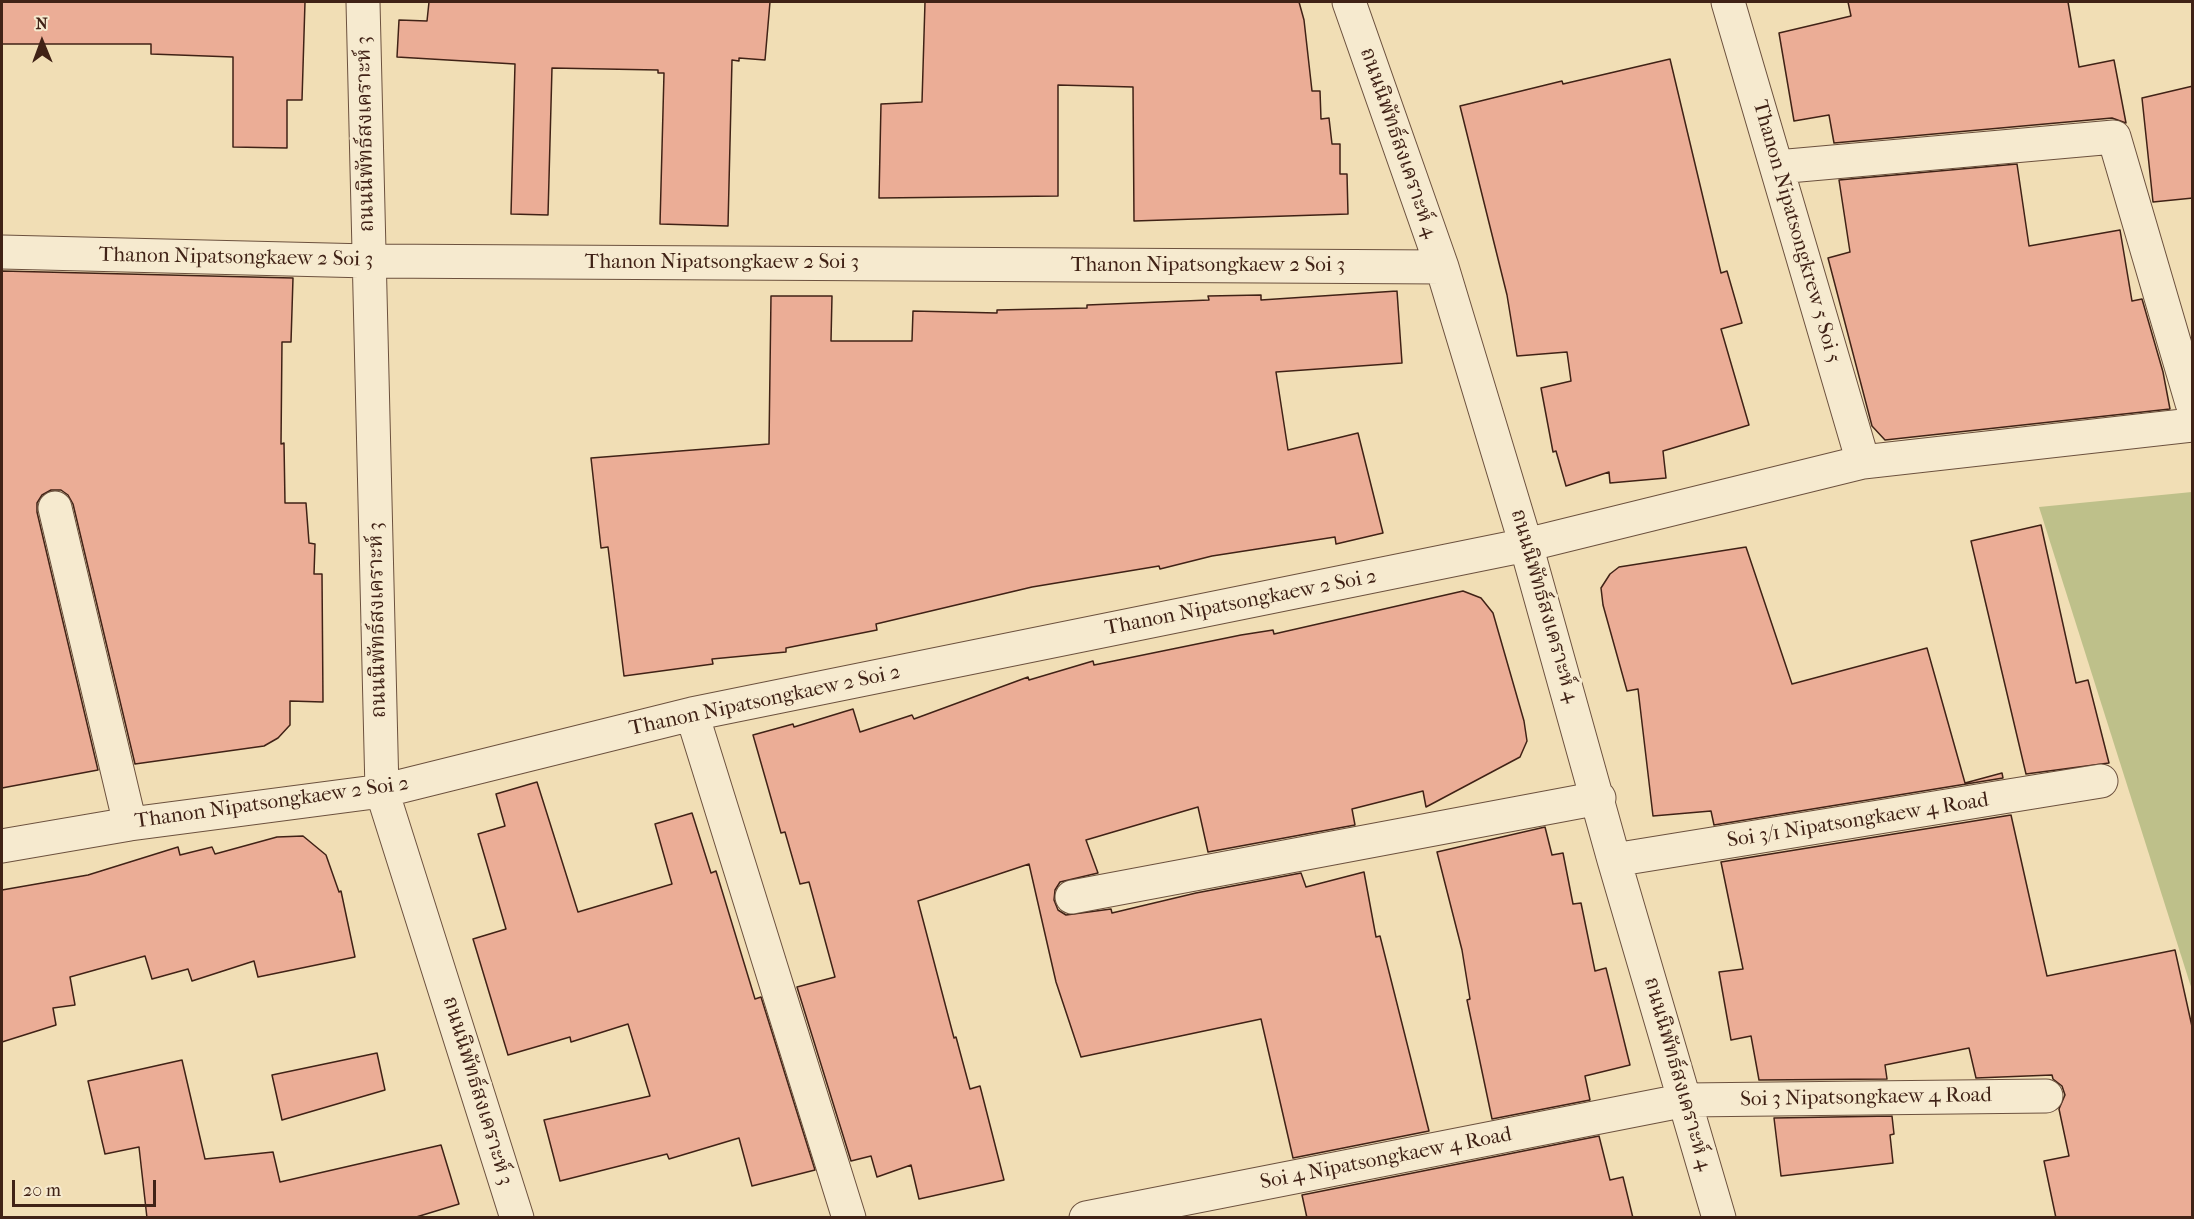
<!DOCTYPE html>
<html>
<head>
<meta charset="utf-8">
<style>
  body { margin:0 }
  #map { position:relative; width:2194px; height:1219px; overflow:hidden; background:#f1deb5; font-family:"IM FELL French Canon",serif }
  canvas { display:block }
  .frame { position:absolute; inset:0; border:3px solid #402216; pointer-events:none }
  .north { position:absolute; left:12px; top:12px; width:60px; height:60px; -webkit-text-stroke:4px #f6eacf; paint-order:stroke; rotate:359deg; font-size:16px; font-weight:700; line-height:24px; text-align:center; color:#402216 }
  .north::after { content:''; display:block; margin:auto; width:21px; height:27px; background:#402216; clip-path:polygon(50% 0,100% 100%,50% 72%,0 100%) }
  .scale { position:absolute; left:12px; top:1180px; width:144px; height:27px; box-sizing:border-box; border:3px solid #402216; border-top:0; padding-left:8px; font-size:18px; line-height:21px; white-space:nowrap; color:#402216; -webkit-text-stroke:4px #f6eacf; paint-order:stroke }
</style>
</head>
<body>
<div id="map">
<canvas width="2194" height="1219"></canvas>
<div class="frame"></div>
<div class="north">N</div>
<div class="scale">20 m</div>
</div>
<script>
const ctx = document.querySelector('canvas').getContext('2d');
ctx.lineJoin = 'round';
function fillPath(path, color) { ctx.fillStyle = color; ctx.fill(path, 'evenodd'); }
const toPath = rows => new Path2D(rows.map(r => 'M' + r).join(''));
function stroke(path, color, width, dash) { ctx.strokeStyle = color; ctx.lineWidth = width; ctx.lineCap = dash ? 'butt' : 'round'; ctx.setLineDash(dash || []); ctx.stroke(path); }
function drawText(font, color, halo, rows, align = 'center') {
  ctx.font = font + ' "IM FELL French Canon","Noto Serif Thai",serif'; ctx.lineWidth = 6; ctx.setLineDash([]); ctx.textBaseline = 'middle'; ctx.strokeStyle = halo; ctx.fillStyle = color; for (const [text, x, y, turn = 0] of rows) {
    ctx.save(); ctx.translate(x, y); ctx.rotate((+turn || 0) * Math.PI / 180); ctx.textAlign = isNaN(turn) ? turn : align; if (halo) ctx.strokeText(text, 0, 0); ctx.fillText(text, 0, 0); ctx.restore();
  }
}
fillPath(toPath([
  [2192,492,2192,990,2039,507]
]), '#bec08a');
const building = toPath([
  [2,2,305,2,302,100,287,100,287,148,233,147,233,57,151,54,151,44,2,44,2,2],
  [429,2,770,2,765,60,739,58,739,61,732,60,728,226,660,224,664,73,658,73,658,70,552,68,548,215,511,214,515,64,397,57,399,20,427,21,429,2],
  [925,2,1299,2,1304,20,1312,91,1320,91,1321,119,1329,118,1332,144,1340,144,1340,174,1347,174,1348,214,1134,221,1133,87,1058,85,1058,196,879,198,881,104,922,102,925,2],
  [1848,2,2068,2,2079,67,2114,60,2126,123,2112,118,1834,143,1829,115,1794,121,1779,33,1851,16,1848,2],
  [1670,59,1721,273,1727,271,1742,323,1721,329,1749,425,1663,451,1666,478,1610,483,1609,472,1566,486,1556,451,1553,452,1541,388,1571,381,1567,352,1517,356,1507,295,1460,106,1562,81,1563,84,1670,59],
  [2193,86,2193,198,2153,202,2142,98,2193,86],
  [2017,164,2029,246,2120,230,2132,301,2142,299,2163,372,2170,409,1885,440,1872,426,1828,258,1850,252,1839,180,2017,164],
  [2,271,293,278,291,342,282,342,281,444,284,443,285,503,306,503,309,543,315,544,314,574,322,574,323,702,290,701,290,725,278,738,264,746,135,764,73,504,68,495,61,490,51,490,42,495,37,503,37,512,98,770,2,788,2,271],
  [1397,291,1402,363,1276,372,1288,450,1358,433,1383,533,1336,544,1335,537,1212,556,1160,569,1159,566,1032,587,876,624,877,630,786,648,786,652,712,659,713,664,624,676,608,547,601,548,591,458,769,444,771,296,832,296,831,341,912,341,913,311,997,313,997,310,1087,308,1087,305,1209,300,1208,296,1261,295,1261,300,1397,291],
  [2041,525,2076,683,2088,680,2109,763,2026,774,1971,541,2041,525],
  [1746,547,1792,684,1927,648,1965,783,2002,773,2003,778,1714,825,1711,811,1653,816,1638,689,1627,691,1603,605,1601,588,1610,574,1619,567,1746,547],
  [1463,591,1481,598,1493,613,1524,721,1527,741,1520,757,1426,807,1423,791,1352,809,1355,825,1208,852,1198,807,1086,840,1098,873,1060,882,1055,890,1054,900,1058,910,1066,915,1111,909,1112,913,1196,893,1301,873,1306,887,1364,872,1376,937,1380,936,1429,1131,1293,1158,1261,1019,1081,1057,1056,982,1029,864,918,901,954,1038,956,1037,970,1089,980,1086,1004,1180,919,1199,911,1165,877,1177,871,1156,851,1161,797,987,835,977,809,882,800,884,785,832,781,833,753,735,793,724,794,727,853,709,860,732,912,715,914,719,1028,677,1029,680,1093,661,1094,665,1241,635,1273,630,1274,634,1463,591],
  [537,782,578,912,672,884,655,824,692,813,711,873,716,871,755,999,761,997,815,1170,752,1186,739,1138,669,1159,667,1154,560,1181,544,1120,650,1096,628,1024,571,1042,570,1037,508,1055,473,939,506,929,478,834,505,826,496,794,537,782],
  [2011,815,2047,976,2175,950,2193,1031,2193,1218,2056,1218,2044,1161,2069,1156,2059,1109,2065,1095,2062,1086,2053,1079,2052,1075,1976,1078,1969,1048,1885,1065,1887,1079,1759,1080,1751,1036,1731,1040,1719,972,1743,969,1721,862,2011,815],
  [1545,827,1552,855,1563,853,1573,904,1581,903,1595,971,1606,968,1630,1065,1585,1076,1590,1100,1492,1119,1467,1000,1470,999,1462,950,1437,852,1545,827],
  [303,836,326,855,339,892,341,891,355,957,258,977,254,961,192,981,188,969,152,979,145,956,70,977,75,1005,53,1008,56,1025,2,1042,2,890,88,875,178,847,180,855,212,847,215,854,277,837,303,836],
  [377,1053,385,1090,282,1120,272,1075,377,1053],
  [182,1060,205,1159,273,1152,280,1182,441,1145,459,1204,413,1218,147,1218,139,1147,105,1154,88,1081,182,1060],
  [1892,1116,1894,1134,1890,1135,1893,1163,1781,1176,1774,1118,1892,1116],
  [1599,1136,1610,1180,1623,1177,1633,1218,1307,1218,1302,1195,1599,1136]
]);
fillPath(building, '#ebad96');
stroke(building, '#402216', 1.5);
const minor = toPath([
  [363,2,382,791,517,1218],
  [1349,2,1442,267,1526,545,1614,860,1719,1218],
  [1728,2,1863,462],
  [1777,167,2114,137,2192,403],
  [2,252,369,261,1442,267],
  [55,508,130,824],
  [692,714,849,1218],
  [2,846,130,824,382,791,692,714,1526,545,1863,462,2192,425],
  [1614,860,2101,781],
  [1072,897,1599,798],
  [1086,1218,1686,1100,2046,1096]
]);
stroke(minor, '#6c513e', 35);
stroke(minor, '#f6eacf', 33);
drawText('21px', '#402216', '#f6eacf', [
  ["ถนนนิพัทธ์สงเคราะห์ 3",366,134,-91],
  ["ถนนนิพัทธ์สงเคราะห์ 4",1398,143,71],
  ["Thanon Nipatsongkrew 5 Soi 5",1796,232,74],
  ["Thanon Nipatsongkaew 2 Soi 3",236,258,1],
  ["Thanon Nipatsongkaew 2 Soi 3",722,263],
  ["Thanon Nipatsongkaew 2 Soi 3",1208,266],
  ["Thanon Nipatsongkaew 2 Soi 2",1241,603,-11],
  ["ถนนนิพัทธ์สงเคราะห์ 4",1544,606,74],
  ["ถนนนิพัทธ์สงเคราะห์ 3",378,620,-91],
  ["Thanon Nipatsongkaew 2 Soi 2",765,701,-12],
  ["Thanon Nipatsongkaew 2 Soi 2",272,803,-8],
  ["Soi 3/1 Nipatsongkaew 4 Road",1858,821,-9],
  ["ถนนนิพัทธ์สงเคราะห์ 4",1677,1074,74],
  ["ถนนนิพัทธ์สงเคราะห์ 3",477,1091,73],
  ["Soi 3 Nipatsongkaew 4 Road",1866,1098,-1],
  ["Soi 4 Nipatsongkaew 4 Road",1386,1159,-11]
]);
</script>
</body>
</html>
